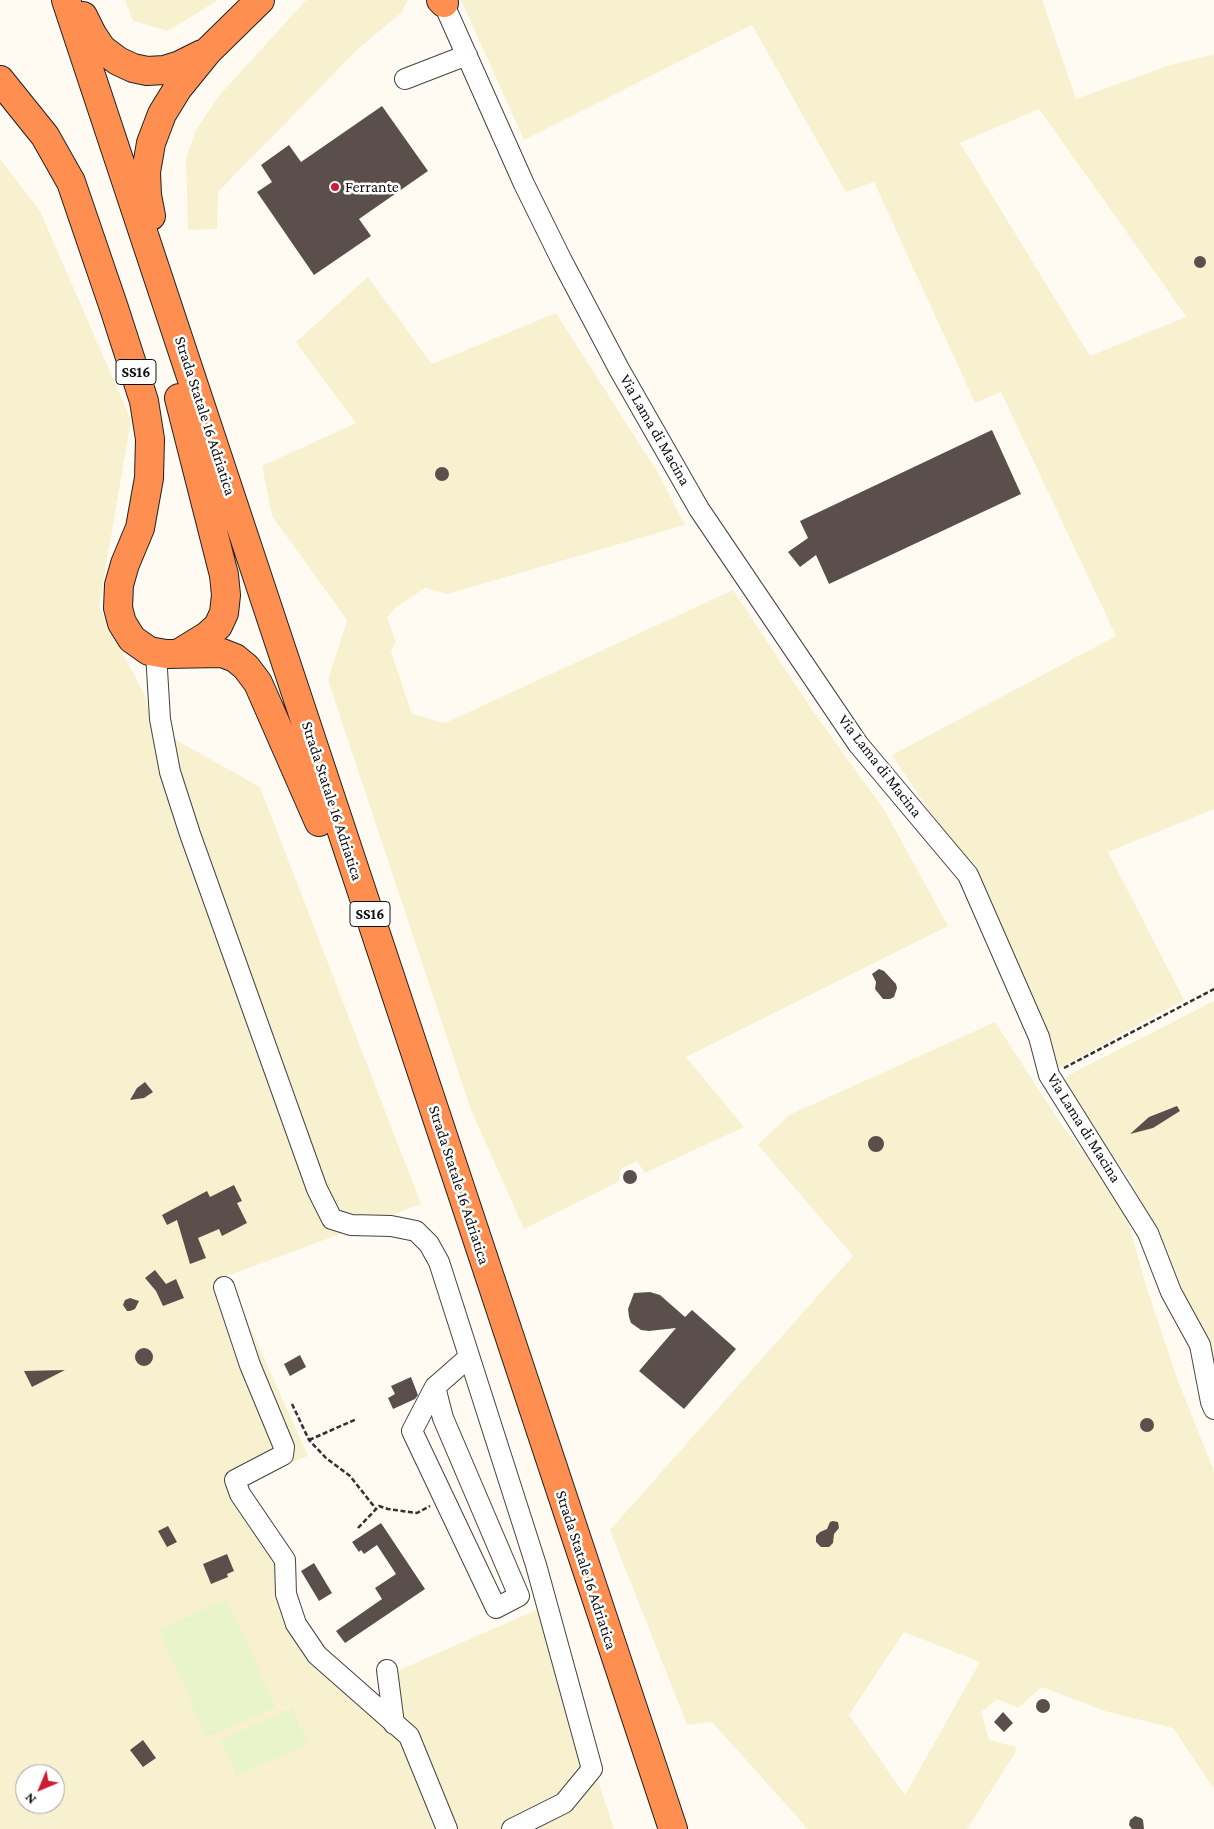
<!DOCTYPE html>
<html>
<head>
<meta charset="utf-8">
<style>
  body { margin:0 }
  #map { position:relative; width:1214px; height:1829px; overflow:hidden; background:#fffbf2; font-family:"Crimson Pro",serif }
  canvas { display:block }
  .north { position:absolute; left:15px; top:1764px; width:50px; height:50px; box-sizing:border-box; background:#fff; border:1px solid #9f9f9f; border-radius:50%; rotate:225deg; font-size:14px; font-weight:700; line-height:20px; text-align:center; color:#101010 }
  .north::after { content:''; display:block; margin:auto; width:18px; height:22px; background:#cd1a35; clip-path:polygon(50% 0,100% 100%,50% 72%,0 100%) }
</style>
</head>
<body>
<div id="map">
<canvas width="1214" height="1829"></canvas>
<div class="north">N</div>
</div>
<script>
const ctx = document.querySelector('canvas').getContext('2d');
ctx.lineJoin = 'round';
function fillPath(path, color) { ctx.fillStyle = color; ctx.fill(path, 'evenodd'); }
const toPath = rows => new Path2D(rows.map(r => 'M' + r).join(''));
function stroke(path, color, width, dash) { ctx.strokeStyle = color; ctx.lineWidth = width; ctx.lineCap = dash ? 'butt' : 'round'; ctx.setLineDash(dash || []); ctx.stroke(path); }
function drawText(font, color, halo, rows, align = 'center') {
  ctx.font = font + ' "Crimson Pro",serif'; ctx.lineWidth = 5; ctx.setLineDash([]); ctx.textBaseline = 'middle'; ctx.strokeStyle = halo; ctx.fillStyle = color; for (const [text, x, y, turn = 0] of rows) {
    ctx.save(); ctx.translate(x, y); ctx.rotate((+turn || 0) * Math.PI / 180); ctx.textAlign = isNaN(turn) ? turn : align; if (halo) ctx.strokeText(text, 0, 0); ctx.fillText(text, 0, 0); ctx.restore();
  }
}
fillPath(toPath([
  [125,0,218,0,168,31,133,21],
  [306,0,408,0,401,13,359,48,218,192,217,229,188,230,186,159,195,132,217,98],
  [461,0,1042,0,1076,99,1170,65,1214,54,1214,809,1108,852,1184,1000,1063,1066,1055,1067,991,904,892,755,1116,636,1001,392,975,403,874,182,846,192,752,25,524,140],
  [1039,109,1186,316,1186,317,1090,356,960,143],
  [0,159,40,211,131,420,99,607,145,696,153,727,260,787,421,1204,227,1276,308,1456,246,1482,269,1529,292,1586,309,1637,353,1678,382,1697,397,1671,541,1608,614,1829,0,1829],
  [25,1774,55,1774,55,1804,25,1804],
  [368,277,432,364,556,313,658,473,685,525,447,594,425,588,396,607,387,618,396,642,391,651,412,714,445,723,733,590,811,708,885,811,948,926,686,1057,744,1127,645,1173,637,1161,621,1169,618,1182,524,1229,471,1110,328,680,347,620,272,516,262,466,356,423,296,342],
  [1214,1001,1214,1363,1207,1346,1172,1281,1130,1178,1072,1110,1061,1086,1069,1075],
  [995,1022,1063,1127,1121,1196,1147,1289,1178,1381,1214,1471,1214,1789,1173,1728,1108,1712,1042,1687,1018,1708,997,1699,981,1712,989,1740,1017,1747,1014,1755,967,1829,808,1829,712,1722,687,1725,610,1530,853,1256,758,1145,789,1115],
  [904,1632,980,1662,905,1795,849,1715]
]), '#f8f1cf');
fillPath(toPath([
  [227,1599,276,1707,207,1738,159,1629],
  [292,1708,308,1744,237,1776,220,1740]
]), '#eaf4ca');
fillPath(toPath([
  [382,106,428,171,359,219,371,236,314,275,257,192,272,182,261,165,289,145,301,162],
  '1194 262a6 6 0 1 1 12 0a6 6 0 1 1-12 0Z',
  [992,430,1021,494,829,584,816,555,800,567,788,552,808,538,800,521],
  '435 474a7 7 0 1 1 14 0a7 7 0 1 1-14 0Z',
  [879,969,884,971,896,984,897,988,894,997,890,999,883,999,875,989,876,982,872,974],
  [145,1082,153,1092,144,1098,130,1100,137,1088],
  [1177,1106,1180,1111,1153,1128,1130,1134,1149,1117],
  '868 1144a8 8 0 1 1 16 0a8 8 0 1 1-16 0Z',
  '623 1177a7 7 0 1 1 14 0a7 7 0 1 1-14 0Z',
  [234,1185,242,1201,237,1203,247,1223,222,1236,219,1229,198,1238,206,1258,190,1264,177,1220,167,1225,162,1215,207,1191,210,1197],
  [155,1270,166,1284,176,1279,184,1298,163,1306,156,1291,145,1278],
  [650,1292,660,1295,685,1317,692,1310,736,1349,684,1409,639,1371,676,1328,649,1331,641,1330,631,1323,629,1317,628,1309,634,1293],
  [130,1298,139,1301,135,1309,130,1311,127,1311,123,1305,125,1300],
  '135 1357a9 9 0 1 1 18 0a9 9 0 1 1-18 0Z',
  [300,1355,306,1367,290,1376,284,1364],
  [65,1370,32,1387,24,1371],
  [411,1377,418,1395,415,1399,393,1409,388,1398,395,1394,391,1386],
  '1140 1425a7 7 0 1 1 14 0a7 7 0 1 1-14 0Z',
  [833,1521,838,1522,839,1528,834,1534,833,1543,829,1547,821,1547,816,1542,816,1536,820,1532,827,1529,830,1522],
  [381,1523,425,1589,345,1643,336,1631,382,1599,375,1588,396,1574,377,1545,364,1554,361,1550,359,1552,352,1542],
  [168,1526,177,1542,167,1547,158,1531],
  [227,1554,234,1571,227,1574,228,1577,211,1584,203,1564],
  [314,1563,332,1593,319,1601,301,1571],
  '1036 1706a7 7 0 1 1 14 0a7 7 0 1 1-14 0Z',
  [1003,1712,1013,1723,1004,1732,994,1722],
  [143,1740,156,1758,143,1767,130,1750],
  [1135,1816,1141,1818,1143,1820,1144,1829,1132,1829,1129,1825,1130,1820]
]), '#5a4f4b');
const minor = toPath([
  [442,0,524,184,562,261,619,369,699,509,858,744,968,875,1039,1037,1049,1075,1148,1233,1171,1292,1200,1345,1211,1402,1214,1409],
  [405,79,467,55],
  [156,653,160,719,170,772,190,834,317,1189,332,1219,351,1225,391,1226,416,1231,429,1244,439,1262,536,1565,592,1769,564,1803,512,1829],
  [224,1287,250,1365,284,1447,283,1455,235,1480,240,1494,285,1560,286,1594,296,1624,317,1655,409,1736,447,1829],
  [435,1387,443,1418,519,1596,496,1608,412,1431,435,1387,468,1358],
  [387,1670,394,1724]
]);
const highway = toPath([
  [66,0,673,1829],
  [441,0,444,3],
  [83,16,92,34,102,49,118,61,133,68,147,71,164,70,180,65,202,54],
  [0,80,45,136,71,182,114,308,144,401,150,439,149,478,140,528,125,564,119,585,118,608,122,623,132,639,149,651,166,654,222,653,235,658,246,667,258,683,319,822],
  [151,216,147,195,146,172,151,143,162,114,178,88,208,51,260,0],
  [179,398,224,575,226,595,224,613,218,626,207,636,181,652]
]);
stroke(minor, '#434343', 22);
stroke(highway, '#212121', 30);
stroke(toPath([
  [1064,1068,1214,989],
  [292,1404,309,1440,326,1458,350,1476,376,1509],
  [309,1440,357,1419],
  [358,1528,379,1506,388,1509,417,1513,430,1506]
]), '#323232', 2.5, [5, 2.5]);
stroke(minor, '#fff', 20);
stroke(highway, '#ff8f50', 28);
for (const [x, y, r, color] of [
  [335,187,5,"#cd1a35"]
]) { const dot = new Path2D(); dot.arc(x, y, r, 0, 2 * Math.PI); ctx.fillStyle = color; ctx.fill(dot); stroke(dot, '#fff', 2); }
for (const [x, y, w] of [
  [136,372,40],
  [370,914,40]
]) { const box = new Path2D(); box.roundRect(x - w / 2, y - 12.5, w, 25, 4); ctx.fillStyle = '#fff'; ctx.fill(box); stroke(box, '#101010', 1); }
drawText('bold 15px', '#101010', null, [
  ["SS16",136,372],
  ["SS16",370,914]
]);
drawText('16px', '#101010', '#fff', [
  ["Ferrante",345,187]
], 'left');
drawText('16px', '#101010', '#fff', [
  ["Strada Statale 16 Adriatica",205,416,72],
  ["Via Lama di Macina",655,430,60],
  ["Via Lama di Macina",880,766,52],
  ["Strada Statale 16 Adriatica",332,801,72],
  ["Via Lama di Macina",1084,1128,58],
  ["Strada Statale 16 Adriatica",459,1185,72],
  ["Strada Statale 16 Adriatica",586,1570,72]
]);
</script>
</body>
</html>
